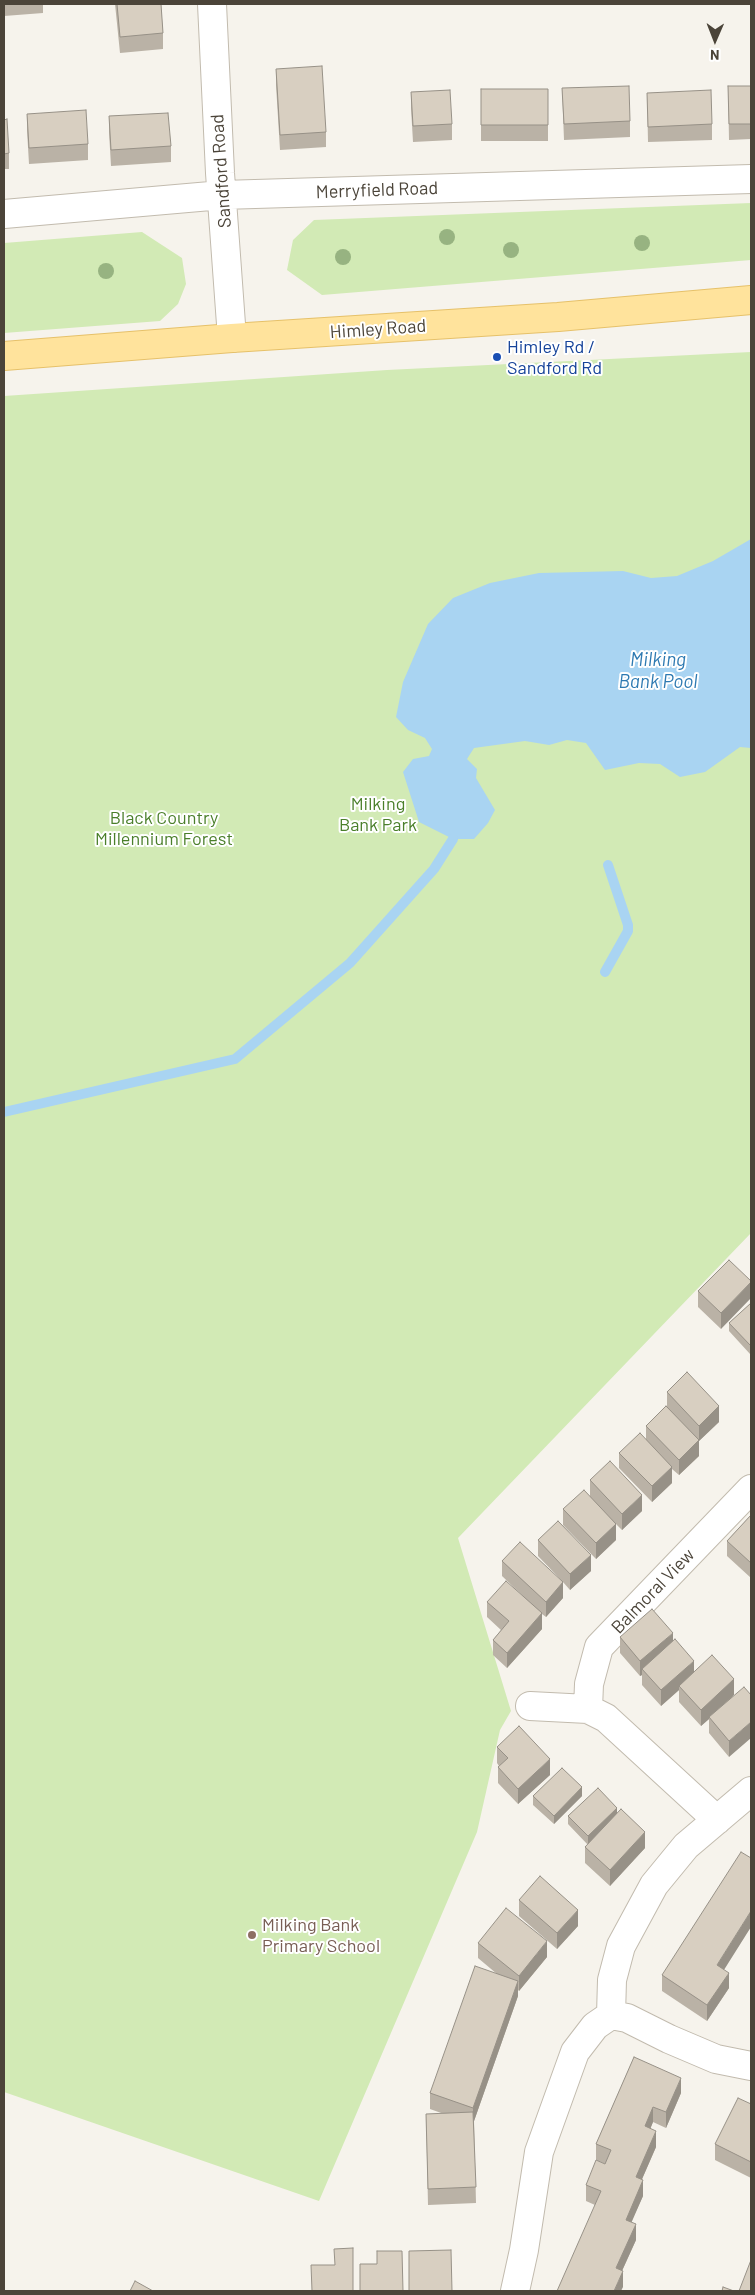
<!DOCTYPE html>
<html>
<head>
<meta charset="utf-8">
<style>
  body { margin:0 }
  #map { position:relative; width:755px; height:2295px; overflow:hidden; background:#f6f3ec; font-family:Barlow,sans-serif }
  canvas { display:block }
  .frame { position:absolute; inset:0; border:5px solid #4b4439; pointer-events:none }
  .north { position:absolute; left:690px; top:15px; width:50px; height:50px; -webkit-text-stroke:4px #fff; paint-order:stroke; rotate:181deg; font-size:14px; font-weight:700; line-height:20px; text-align:center; color:#4b4439 }
  .north::after { content:''; display:block; margin:auto; width:18px; height:22px; background:#4b4439; clip-path:polygon(50% 0,100% 100%,50% 72%,0 100%) }
</style>
</head>
<body>
<div id="map">
<canvas width="755" height="2295"></canvas>
<div class="frame"></div>
<div class="north">N</div>
</div>
<script>
const ctx = document.querySelector('canvas').getContext('2d');
ctx.lineJoin = 'round';
function fillPath(path, color) { ctx.fillStyle = color; ctx.fill(path, 'evenodd'); }
const toPath = rows => new Path2D(rows.map(r => 'M' + r).join(''));
function stroke(path, color, width, dash) { ctx.strokeStyle = color; ctx.lineWidth = width; ctx.lineCap = dash ? 'butt' : 'round'; ctx.setLineDash(dash || []); ctx.stroke(path); }
function drawText(font, color, halo, rows, align = 'center') {
  ctx.font = font + ' Barlow,sans-serif'; ctx.lineWidth = 4; ctx.setLineDash([]); ctx.textBaseline = 'middle'; ctx.strokeStyle = halo; ctx.fillStyle = color; for (const [text, x, y, turn = 0] of rows) {
    ctx.save(); ctx.translate(x, y); ctx.rotate((+turn || 0) * Math.PI / 180); ctx.textAlign = isNaN(turn) ? turn : align; if (halo) ctx.strokeText(text, 0, 0); ctx.fillText(text, 0, 0); ctx.restore();
  }
}
fillPath(toPath([
  [751,203,751,260,322,295,287,270,293,240,314,220],
  [142,232,182,258,186,284,178,304,160,321,4,333,4,243],
  [751,352,751,1233,458,1538,511,1711,500,1730,477,1832,319,2201,4,2092,4,396,387,370]
]), '#d2eab5');
fillPath(toPath([
  [751,539,751,748,740,747,705,772,680,777,660,764,639,763,605,770,586,743,567,740,549,745,525,741,474,748,467,759,477,769,476,778,495,810,488,823,474,839,453,839,419,822,403,772,413,759,429,756,432,749,425,738,408,730,396,717,403,682,428,624,453,598,490,583,539,573,623,571,651,578,677,576,713,561]
]), '#a9d4f2');
stroke(toPath([
  [605,972,628,931,628,925,608,865],
  [4,1112,235,1059,350,963,434,869,453,839]
]), '#a9d4f2', 10);
const minor = toPath([
  [212,4,220,173,232,338],
  [4,214,222,195,751,179],
  [530,1706,588,1709,606,1718,717,1820],
  [588,1709,589,1684,599,1647,751,1489],
  [611,2015,612,1980,621,1946,654,1885,686,1846,751,1791],
  [611,2015,627,2018,669,2039,716,2059,751,2066],
  [515,2291,524,2250,539,2152,575,2052,595,2026,611,2015]
]);
const major = toPath([
  [4,356,232,338,558,317,751,300]
]);
stroke(minor, '#c2bbae', 30);
stroke(major, '#e6c16a', 30);
stroke(minor, '#fff', 28);
stroke(major, '#ffe39c', 28);
ctx.fillStyle = '#97b381';
for (const [x, y] of [
  [447,237],
  [642,243],
  [511,250],
  [343,257],
  [106,271]
]) { ctx.beginPath(); ctx.arc(x, y, 8, 0, 2 * Math.PI); ctx.fill(); }
fillPath(toPath([
  [4,4,43,4,43,13,4,16],
  [115,4,161,4,163,33,163,49,120,53],
  [276,69,326,132,326,147,280,150,276,85],
  [728,86,751,86,751,139,729,140],
  [562,88,630,121,630,137,564,140],
  [481,89,548,89,548,141,481,141],
  [411,92,452,124,452,140,413,142,411,108],
  [647,93,712,124,712,140,648,142],
  [27,114,88,144,88,160,29,164,27,130],
  [109,116,171,146,171,162,111,166,109,132],
  [4,120,9,153,9,169,4,169],
  [729,1260,721,1329,698,1307,698,1291],
  [751,1303,751,1353,750,1354,729,1331,729,1323],
  [667,1392,719,1422,699,1441,699,1456,679,1475,672,1469,672,1483,652,1502,619,1468,619,1453,646,1440,646,1426,667,1406],
  [590,1480,642,1511,622,1530,616,1524,616,1540,596,1559,563,1525,563,1509,590,1496],
  [751,1515,751,1578,727,1556,727,1541],
  [538,1540,591,1571,570,1590,563,1582,563,1598,546,1617,542,1614,542,1629,507,1668,493,1655,493,1640,501,1630,487,1617,487,1602,525,1598,502,1576,502,1561,563,1582,538,1556],
  [620,1637,673,1641,694,1672,734,1679,729,1757,709,1733,709,1719,701,1726,679,1702,679,1690,661,1706,642,1685,642,1675,640,1676,620,1653],
  [497,1747,550,1775,518,1804,498,1783,498,1767,499,1766,497,1763],
  [533,1796,582,1796,554,1824,533,1805],
  [617,1813,645,1848,610,1886,585,1863,585,1847,588,1845,568,1824,568,1816],
  [519,1900,578,1926,557,1949,519,1916],
  [478,1943,547,1957,519,1991,518,1990,518,1996,474,2121,476,2203,428,2205,426,2114,444,2114,430,2109,430,2093,497,1974,478,1958],
  [724,1970,729,1988,707,2021,662,1991,662,1975],
  [634,2057,681,2093,666,2128,653,2122,650,2129,656,2147,642,2179,643,2196,631,2222,636,2240,622,2271,623,2287,595,2205,586,2201,586,2185,605,2164,596,2160,596,2144],
  [751,2104,751,2178,715,2160,715,2144]
]), '#bab2a6');
fillPath(toPath([
  [751,1282,751,1298,721,1329,721,1313],
  [751,1344,751,1353,750,1354,750,1345],
  [719,1406,719,1422,699,1441,699,1426],
  [699,1440,699,1456,679,1475,679,1460],
  [672,1467,672,1483,652,1502,652,1486],
  [642,1495,642,1511,622,1530,622,1514],
  [616,1524,616,1540,596,1559,596,1543],
  [591,1555,591,1571,570,1590,570,1574],
  [563,1582,563,1598,546,1617,546,1602],
  [542,1613,542,1629,507,1668,507,1653],
  [673,1633,673,1649,642,1669,642,1675,640,1676,640,1661],
  [694,1661,694,1677,679,1686,679,1690,661,1706,661,1690],
  [734,1679,734,1695,709,1717,709,1719,701,1726,701,1710],
  [751,1722,751,1738,729,1757,729,1741],
  [550,1759,550,1775,518,1804,518,1789],
  [582,1787,582,1796,554,1824,554,1816],
  [617,1808,617,1816,588,1845,588,1836],
  [645,1832,645,1848,610,1886,610,1870],
  [578,1910,578,1926,557,1949,557,1933],
  [751,1911,751,1927,717,1981,717,1965],
  [547,1941,547,1957,519,1991,519,1976],
  [729,1973,729,1988,707,2021,707,2005],
  [518,1981,518,1996,473,2124,473,2108],
  [681,2078,681,2093,666,2128,666,2112],
  [653,2107,653,2122,645,2142,645,2126],
  [656,2131,656,2147,636,2193,636,2177],
  [643,2180,643,2196,626,2235,626,2220],
  [636,2224,636,2240,616,2284,616,2268],
  [623,2271,623,2287,621,2291,614,2291]
]), '#979187');
const building = toPath([
  [117,4,161,4,163,33,120,37,117,4],
  [322,66,326,132,280,135,276,69,322,66],
  [629,86,630,121,564,124,562,88,629,86],
  [728,86,751,86,751,124,729,124,728,86],
  [481,89,548,89,548,125,481,125,481,89],
  [450,90,452,124,413,126,411,92,450,90],
  [711,90,712,124,648,127,647,93,711,90],
  [86,110,88,144,29,148,27,114,86,110],
  [168,113,171,146,111,150,109,116,168,113],
  [7,119,9,153,4,154,4,120,7,119],
  [729,1260,751,1281,751,1282,721,1313,698,1291,729,1260],
  [751,1303,751,1344,750,1345,729,1323,751,1303],
  [687,1372,719,1406,699,1426,667,1392,687,1372],
  [666,1406,699,1440,679,1460,646,1426,666,1406],
  [640,1433,672,1467,652,1486,619,1453,640,1433],
  [610,1461,642,1495,622,1514,590,1480,610,1461],
  [584,1490,616,1524,596,1543,563,1509,584,1490],
  [751,1515,751,1563,727,1541,751,1515],
  [558,1521,591,1555,570,1574,538,1540,558,1521],
  [520,1542,563,1582,546,1602,502,1561,520,1542],
  [506,1581,542,1613,507,1653,493,1640,509,1621,487,1602,506,1581],
  [652,1609,673,1633,640,1661,620,1637,652,1609],
  [675,1639,694,1661,661,1690,642,1669,675,1639],
  [712,1655,734,1679,701,1710,679,1686,712,1655],
  [744,1687,751,1695,751,1722,729,1741,709,1717,744,1687],
  [519,1726,550,1759,518,1789,498,1767,508,1758,497,1747,519,1726],
  [562,1768,582,1787,554,1816,533,1796,562,1768],
  [598,1788,617,1808,588,1836,568,1816,598,1788],
  [621,1809,645,1832,610,1870,585,1847,621,1809],
  [741,1852,751,1858,751,1911,717,1965,729,1973,707,2005,662,1975,741,1852],
  [540,1876,578,1910,557,1933,519,1900,540,1876],
  [506,1908,547,1941,519,1976,478,1943,506,1908],
  [475,1966,518,1981,473,2108,430,2093,475,1966],
  [634,2057,681,2078,666,2112,653,2107,645,2126,656,2131,636,2177,643,2180,626,2220,636,2224,616,2268,623,2271,614,2291,557,2291,601,2191,586,2185,596,2160,605,2164,611,2150,596,2144,634,2057],
  [738,2098,751,2104,751,2162,715,2144,738,2098],
  [473,2112,476,2187,428,2189,426,2114,473,2112],
  [353,2248,353,2291,312,2291,311,2265,335,2265,334,2249,353,2248],
  [451,2250,452,2291,409,2291,409,2251,451,2250],
  [377,2251,402,2251,403,2291,360,2291,360,2264,377,2264,377,2251],
  [751,2260,751,2291,739,2291,751,2260],
  [135,2281,153,2291,130,2291,135,2281],
  [723,2287,734,2291,722,2291,723,2287]
]);
fillPath(building, '#d8cfc1');
stroke(building, '#979187', 1);
for (const [x, y, r, color] of [
  [497,357,5,"#1a4fb4"],
  [252,1935,5,"#8d6e63"]
]) { const dot = new Path2D(); dot.arc(x, y, r, 0, 2 * Math.PI); ctx.fillStyle = color; ctx.fill(dot); stroke(dot, '#fff', 2); }
drawText('18px', '#4b4439', '#fff', [
  ["Sandford Road",221,171,-94],
  ["Merryfield Road",377,190,-2],
  ["Himley Road",378,329,-4],
  ["Balmoral View",653,1591,-46]
]);
drawText('18px', '#164399', '#fff', [
  ["Himley Rd /",507,347],
  ["Sandford Rd",507,368]
], 'left');
drawText('18px', '#4a7f2a', '#fff', [
  ["Milking",378,804],
  ["Bank Park",378,825],
  ["Black Country",164,818],
  ["Millennium Forest",164,839]
]);
drawText('18px', '#785e54', '#fff', [
  ["Milking Bank",262,1925],
  ["Primary School",262,1946]
], 'left');
drawText('italic 19px', '#2e7ab2', '#fff', [
  ["Milking",658,660],
  ["Bank Pool",658,682]
]);
</script>
</body>
</html>
